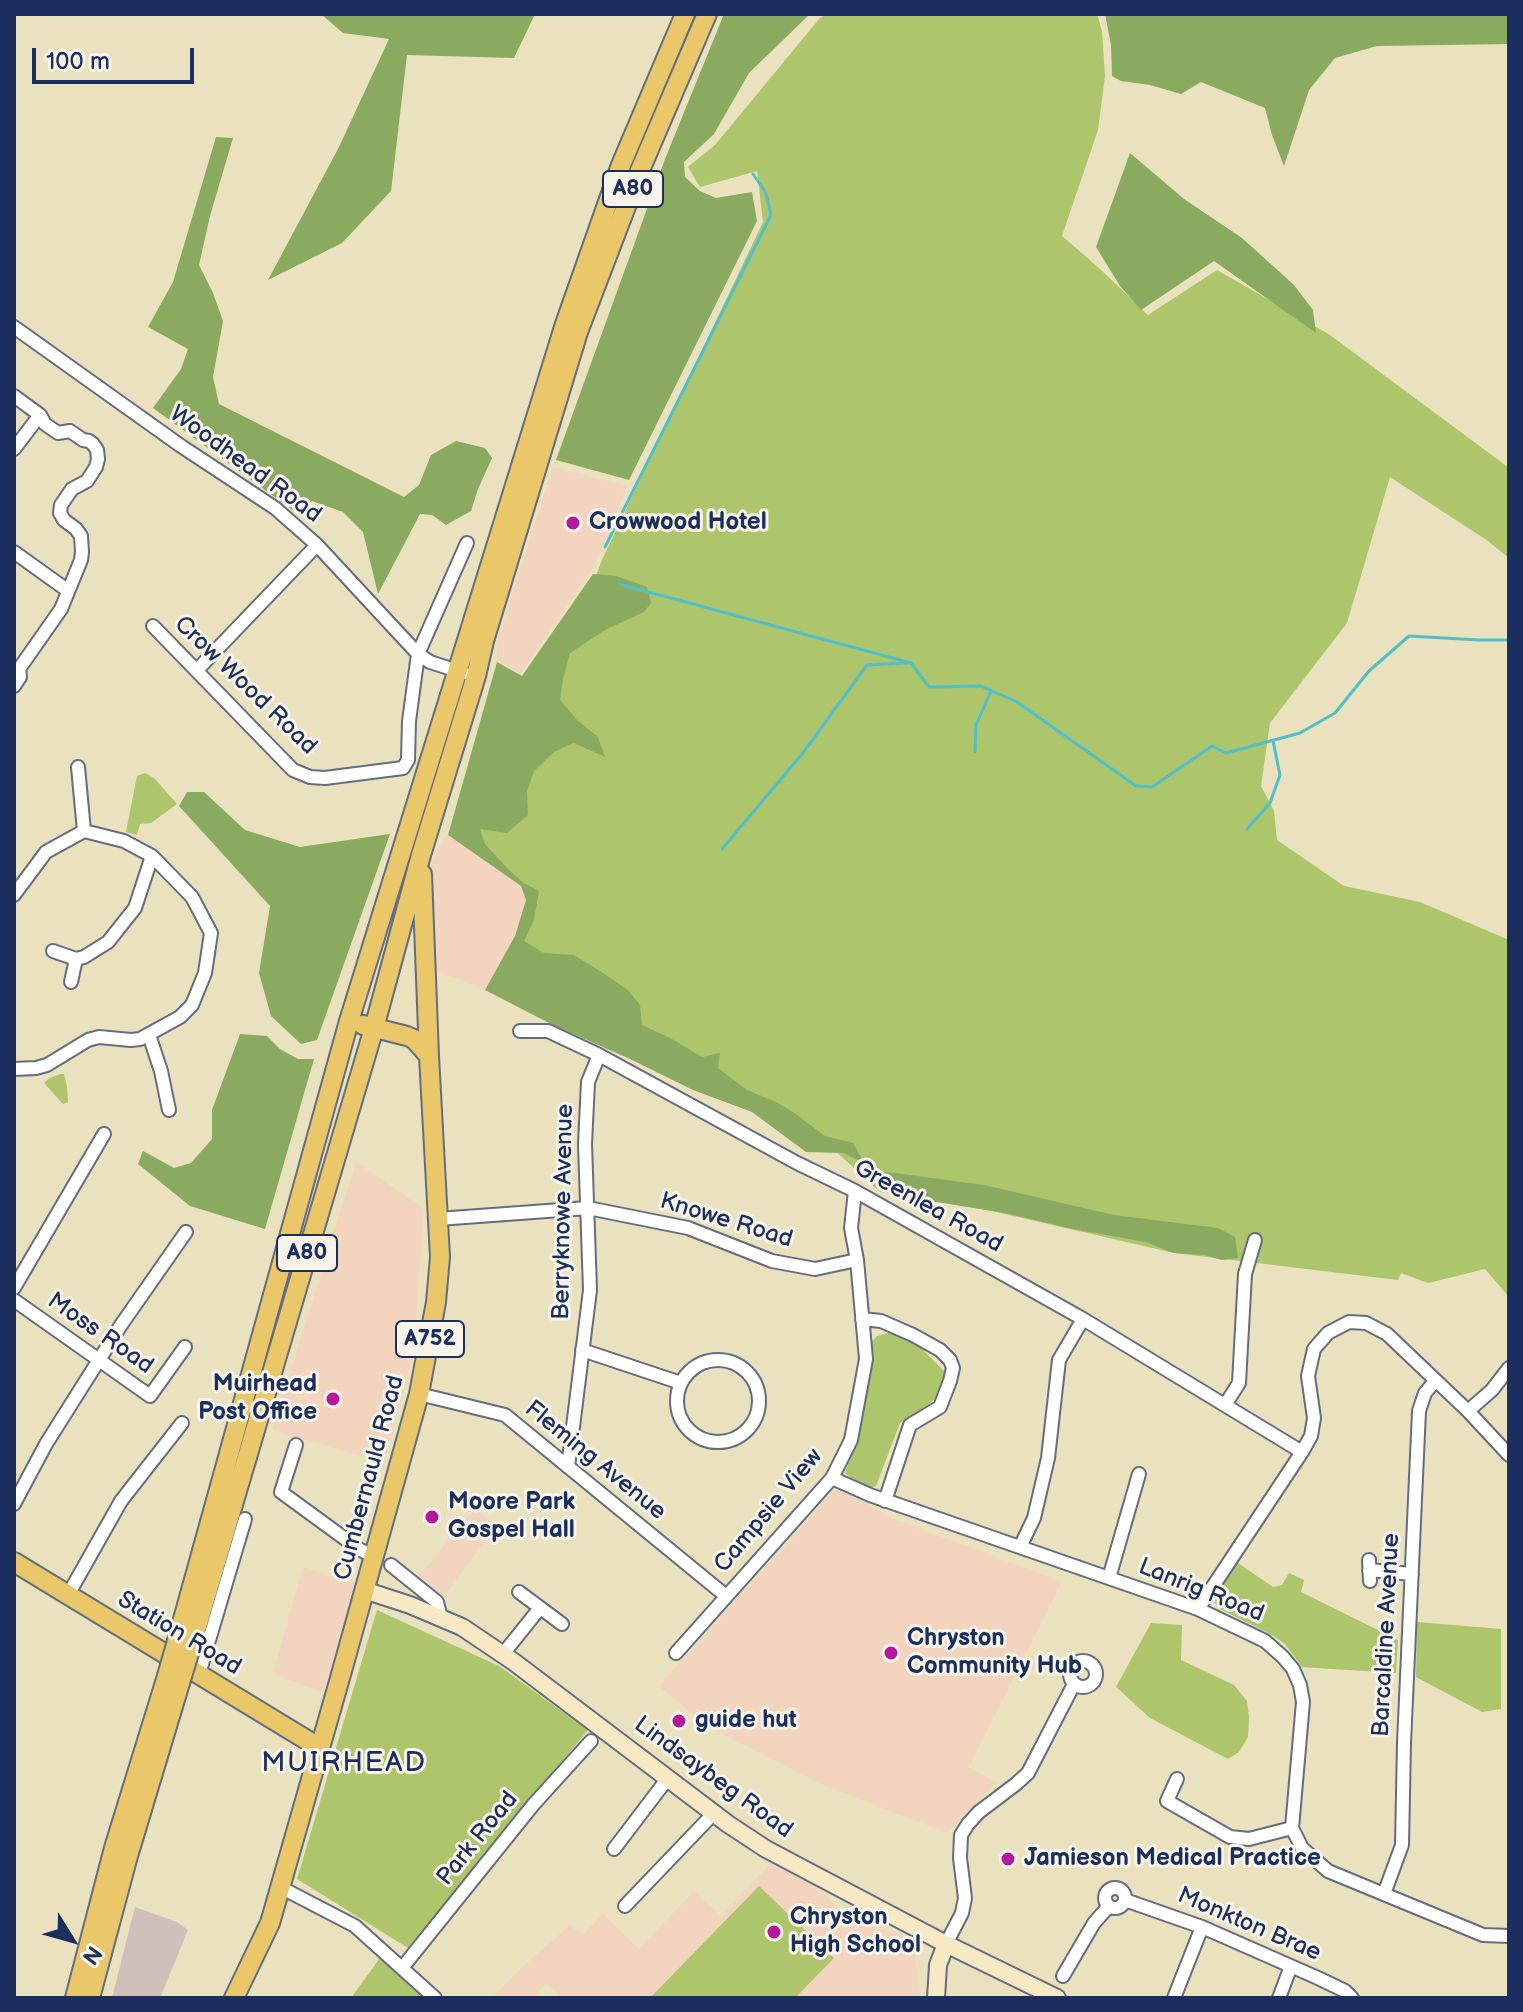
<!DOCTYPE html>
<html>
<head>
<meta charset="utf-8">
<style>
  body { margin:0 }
  #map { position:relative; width:1523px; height:2012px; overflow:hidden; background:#eae1bf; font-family:"Balsamiq Sans",sans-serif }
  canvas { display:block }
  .frame { position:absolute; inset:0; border:16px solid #1b2f5e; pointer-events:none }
  .north { position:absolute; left:32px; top:1900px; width:80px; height:80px; -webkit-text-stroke:6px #f7f3e8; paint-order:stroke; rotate:127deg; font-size:22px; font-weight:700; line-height:32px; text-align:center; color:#1b2f5e }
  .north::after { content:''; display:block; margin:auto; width:28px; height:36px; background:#1b2f5e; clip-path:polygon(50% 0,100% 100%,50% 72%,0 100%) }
  .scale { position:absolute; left:32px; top:48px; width:162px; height:36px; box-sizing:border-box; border:4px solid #1b2f5e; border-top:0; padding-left:10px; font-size:24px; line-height:28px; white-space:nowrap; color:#1b2f5e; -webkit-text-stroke:6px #f7f3e8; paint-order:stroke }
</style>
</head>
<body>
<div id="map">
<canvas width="1523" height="2012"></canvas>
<div class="frame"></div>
<div class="north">N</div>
<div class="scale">100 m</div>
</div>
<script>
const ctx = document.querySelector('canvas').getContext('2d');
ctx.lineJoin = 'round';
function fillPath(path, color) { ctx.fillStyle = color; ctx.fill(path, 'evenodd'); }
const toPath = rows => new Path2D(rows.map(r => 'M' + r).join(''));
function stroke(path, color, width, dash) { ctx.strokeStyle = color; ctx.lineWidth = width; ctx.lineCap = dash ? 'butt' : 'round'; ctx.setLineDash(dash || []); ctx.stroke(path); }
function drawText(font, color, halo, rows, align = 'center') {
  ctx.font = font + ' "Balsamiq Sans",sans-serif'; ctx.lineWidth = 6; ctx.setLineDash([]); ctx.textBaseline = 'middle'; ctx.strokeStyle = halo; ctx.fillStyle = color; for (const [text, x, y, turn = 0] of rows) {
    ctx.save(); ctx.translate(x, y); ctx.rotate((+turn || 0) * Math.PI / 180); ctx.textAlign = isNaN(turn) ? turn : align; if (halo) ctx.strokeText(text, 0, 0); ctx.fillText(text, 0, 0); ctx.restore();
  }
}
fillPath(toPath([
  [553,467,627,486,594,567,520,674,497,659,497,642],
  [448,835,522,886,526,900,515,936,485,990,462,980,435,971,429,868,444,837],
  [356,1162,423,1208,415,1341,412,1360,384,1462,272,1430],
  [837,1488,896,1520,1062,1582,969,1767,996,1783,948,1833,825,1786,705,1725,659,1686],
  [475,1509,496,1526,444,1597,418,1577],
  [303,1567,358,1585,323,1692,273,1674],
  [771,1863,822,1891,847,1919,912,1938,920,1998,562,1998,547,1983,532,1998,492,1998,518,1971,569,1926,584,1934,603,1914,639,1949,694,1891,721,1916]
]), '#f3d4bf');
fillPath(toPath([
  [135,1907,177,1922,188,1930,160,1998,112,1998]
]), '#cfc0bb');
fillPath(toPath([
  [826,14,1097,14,1102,31,1105,76,1098,130,1062,236,1099,268,1148,315,1217,270,1330,335,1509,468,1509,558,1488,541,1390,477,1347,623,1270,723,1261,786,1274,811,1277,840,1344,886,1420,902,1509,940,1509,1297,1485,1269,1428,1283,1401,1273,1398,1280,1174,1253,992,1211,880,1192,831,1147,652,1047,518,944,531,894,465,840,593,583,602,560,763,222,757,171,700,187,688,167,715,145,820,18],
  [145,773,154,778,177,804,151,823,140,824,137,835,126,832,137,776],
  [60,1074,64,1074,67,1087,68,1102,63,1104,44,1083,50,1078],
  [889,1333,916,1343,945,1372,935,1399,919,1412,900,1423,876,1486,871,1488,856,1482,845,1473,856,1438,870,1344,877,1336],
  [1238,1563,1273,1587,1282,1585,1289,1573,1304,1580,1301,1592,1398,1640,1396,1673,1302,1667,1285,1644,1272,1635,1218,1608,1215,1603,1217,1593],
  [377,1610,499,1666,588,1730,408,1948,297,1879],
  [1417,1622,1501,1629,1501,1709,1482,1712,1416,1677],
  [1151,1623,1182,1625,1181,1660,1234,1685,1247,1701,1249,1717,1248,1737,1239,1752,1228,1759,1150,1718,1116,1687],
  [759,1886,834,1958,795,1998,650,1998],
  [380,1958,429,1998,351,1998]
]), '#adc56b');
fillPath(toPath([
  [321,14,535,14,514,58,407,55,391,191,342,243,268,280,339,147,389,39,343,33],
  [724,14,810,14,749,73,714,134,684,162,685,177,700,191,716,198,752,192,757,221,629,480,556,460,665,159],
  [1105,14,1509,14,1509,44,1377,46,1335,58,1309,90,1284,166,1272,135,1265,108,1201,82,1181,94,1150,85,1121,81,1112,76,1111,45],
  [216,137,233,138,210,216,199,265,213,293,223,321,213,377,219,404,404,497,419,485,431,455,456,441,485,448,492,458,478,489,471,511,446,525,432,515,420,514,378,594,363,532,343,512,312,501,298,514,153,408,181,369,188,349,148,327,173,282],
  [1130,153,1184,199,1242,238,1294,285,1313,310,1316,333,1214,261,1141,310,1120,286,1096,247],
  [593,574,616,576,647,587,651,603,644,612,605,630,570,653,563,679,560,700,577,720,598,737,605,757,574,743,554,752,534,771,527,791,528,815,507,833,480,829,485,844,510,871,524,883,539,891,534,920,524,941,544,953,574,955,600,971,628,990,640,1005,642,1025,670,1038,702,1057,720,1053,718,1068,747,1090,776,1102,793,1112,825,1136,853,1143,865,1164,844,1153,806,1152,752,1112,693,1090,630,1059,551,1024,485,990,515,936,526,900,521,886,448,835,497,662,522,676],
  [187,792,204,792,245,830,300,847,390,834,317,1040,301,1044,271,1016,259,973,270,906,179,806],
  [240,1034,267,1036,280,1049,298,1059,314,1059,265,1229,190,1206,138,1164,143,1151,174,1168,191,1163,212,1139,212,1110],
  [880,1171,984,1185,1114,1215,1218,1228,1235,1237,1238,1258,1222,1260,1204,1255,1174,1253,1146,1242,1073,1229,1005,1213,912,1198,882,1182]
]), '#8aaa5f');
stroke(toPath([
  [605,547,771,215,766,193,753,174],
  [619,584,911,663,929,687,981,686,1017,702,1136,786,1152,787,1212,746,1226,753,1300,733,1335,713,1369,671,1409,636,1479,640,1509,640],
  [975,752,976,725,991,691],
  [1247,829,1270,803,1280,775,1273,741],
  [722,849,803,753,867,665,908,663]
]), '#51bfc9', 3);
const street = toPath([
  [14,327,181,446,275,508,317,545,418,654,430,662,464,673],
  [14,396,40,415,45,424,58,433,70,431,83,440,89,441,93,444,97,450,98,459,96,467,87,481,72,489,61,505,60,513,64,520,76,529,81,536,82,552,81,560,61,609,19,669,20,677,14,686],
  [14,449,40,415],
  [14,552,67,590],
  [153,626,293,770,310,777,325,778,403,768,408,760,409,721,418,654,467,543],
  [197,670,317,545],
  [78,767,84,831],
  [14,895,46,852,84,831,124,841,152,856,192,897,211,933,205,973,192,1005,180,1017,140,1039,131,1040,99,1037,88,1040,47,1065,36,1068,14,1069],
  [53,951,76,959,84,957,108,942,135,908,152,856],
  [71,982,76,959],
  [520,1031,548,1031,599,1055,797,1163,855,1191,1083,1319,1302,1452],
  [149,1035,161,1071,169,1110],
  [438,1219,588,1208,688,1228,772,1261,815,1269,857,1260],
  [14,1288,104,1134],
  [14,1300,150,1396,185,1347],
  [862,1319,881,1321,913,1335,940,1350,950,1360,953,1368,950,1381,940,1407,910,1425,885,1501],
  [582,1350,681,1383],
  '677 1401a41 41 0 1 1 82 0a41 41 0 1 1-82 0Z',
  [419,1394,505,1415,726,1596],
  [1225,1405,1239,1383,1245,1274,1255,1240],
  [1468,1411,1492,1390,1509,1368],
  [296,1445,281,1492,359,1549,374,1557],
  [568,1467,590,1290,585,1144,588,1082,599,1055],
  [832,1478,870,1495,1198,1609,1265,1641,1283,1657,1293,1669,1300,1685,1303,1702,1292,1828,1302,1848,1328,1871,1483,1935,1509,1936],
  [14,1504,46,1444,121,1325,186,1232],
  [1020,1547,1034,1518,1048,1458,1059,1360,1083,1319],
  [1369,1560,1370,1581],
  [391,1565,437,1602,441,1618],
  [1369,1570,1412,1574],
  [1109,1578,1139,1474],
  [519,1592,562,1624],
  [68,1595,121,1501,182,1423],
  [1198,1609,1302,1452,1311,1436,1314,1418,1308,1376,1314,1349,1328,1333,1349,1322,1366,1323,1387,1334,1468,1411,1509,1455],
  [676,1653,832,1478,851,1440,866,1359,857,1260,851,1228,855,1191],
  [503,1654,540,1608],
  '1070 1674a13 13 0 1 1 26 0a13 13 0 1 1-26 0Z',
  [199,1674,245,1519],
  [1177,1779,1167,1801,1230,1837,1249,1839,1292,1828],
  [614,1849,668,1778],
  [280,1887,355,1926,435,1998],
  '1105 1898a10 10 0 1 1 20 0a10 10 0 1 1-20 0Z',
  [1384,1894,1402,1845,1404,1743,1419,1411,1425,1393,1435,1381],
  [1125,1900,1202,1927,1318,1978,1345,1991,1352,1998],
  [625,1906,714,1813],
  [946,1944,962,1913,965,1898,960,1858,961,1835,968,1824,979,1812,1016,1784,1028,1773,1074,1684],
  [402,1968,533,1805,591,1741],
  [1063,1976,1094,1923,1109,1906],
  [1174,1998,1202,1927],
  [1279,1998,1291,1966]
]);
const secondary = toPath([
  [364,1590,410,1605,462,1627,514,1662,728,1824,766,1849,946,1944,1057,1998],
  [936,1998,938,1965,946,1944]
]);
const primary = toPath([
  [363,1025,407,1036,414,1039,429,1056],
  [14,1562,320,1748],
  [177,1641,349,1021,565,324,621,165,685,14],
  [190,1650,374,1028,421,855,476,676,484,641,578,332,638,175,707,14],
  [75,1998,114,1848,167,1676],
  [90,1998,128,1856,180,1683],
  [234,1998,270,1923,340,1678,419,1394,436,1302,440,1257,429,1056,422,874]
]);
stroke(street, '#636d80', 16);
stroke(secondary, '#636d80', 20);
stroke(primary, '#636d80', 22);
stroke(street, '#fff', 12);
stroke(secondary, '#f7e9c3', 16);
stroke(primary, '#eac769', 18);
const primaryBridge = toPath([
  [167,1676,177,1641],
  [180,1683,190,1650]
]);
stroke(primaryBridge, '#636d80', 22, []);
stroke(primaryBridge, '#eac769', 18);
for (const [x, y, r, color] of [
  [573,523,8,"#b5179e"],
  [333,1399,8,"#b5179e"],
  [432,1517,8,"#b5179e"],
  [891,1653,8,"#b5179e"],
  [679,1721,8,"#b5179e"],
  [1008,1859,8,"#b5179e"],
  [774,1932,8,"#b5179e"]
]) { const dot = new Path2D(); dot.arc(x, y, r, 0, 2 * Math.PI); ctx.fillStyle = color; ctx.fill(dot); stroke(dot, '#f7f3e8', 3); }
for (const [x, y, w] of [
  [633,189,60],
  [307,1253,60],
  [430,1339,68]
]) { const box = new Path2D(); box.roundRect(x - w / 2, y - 18, w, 36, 6); ctx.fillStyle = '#f7f3e8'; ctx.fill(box); stroke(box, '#1b2f5e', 2); }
drawText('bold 22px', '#1b2f5e', null, [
  ["A80",633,189],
  ["A80",307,1253],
  ["A752",430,1339]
]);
drawText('24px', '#1b2f5e', '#f7f3e8', [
  ["Woodhead Road",245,465,36],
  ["Crow Wood Road",245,686,44],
  ["Greenlea Road",928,1207,29],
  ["Berryknowe Avenue",564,1212,-89],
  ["Knowe Road",726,1221,17],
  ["Moss Road",100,1334,35],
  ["Fleming Avenue",595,1461,39],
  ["Cumbernauld Road",370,1478,-75],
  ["Campsie View",769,1511,-50],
  ["Lanrig Road",1201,1591,22],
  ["Station Road",179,1634,31],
  ["Barcaldine Avenue",1387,1635,-87],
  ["Lindsaybeg Road",713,1778,36],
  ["Park Road",478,1839,-51],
  ["Monkton Brae",1249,1925,23]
]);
drawText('bold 24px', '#1b2f5e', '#f7f3e8', [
  ["Crowwood Hotel",589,523],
  ["Muirhead",317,1385,"right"],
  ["Post Office",317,1413,"right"],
  ["Moore Park",448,1503],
  ["Gospel Hall",448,1531],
  ["Chryston",907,1639],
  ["Community Hub",907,1667],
  ["guide hut",695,1721],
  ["Jamieson Medical Practice",1024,1859],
  ["Chryston",790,1918],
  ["High School",790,1946]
], 'left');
ctx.letterSpacing = '2px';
drawText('28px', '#1b2f5e', '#f7f3e8', [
  ["MUIRHEAD",344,1764]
]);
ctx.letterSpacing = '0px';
</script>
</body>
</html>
